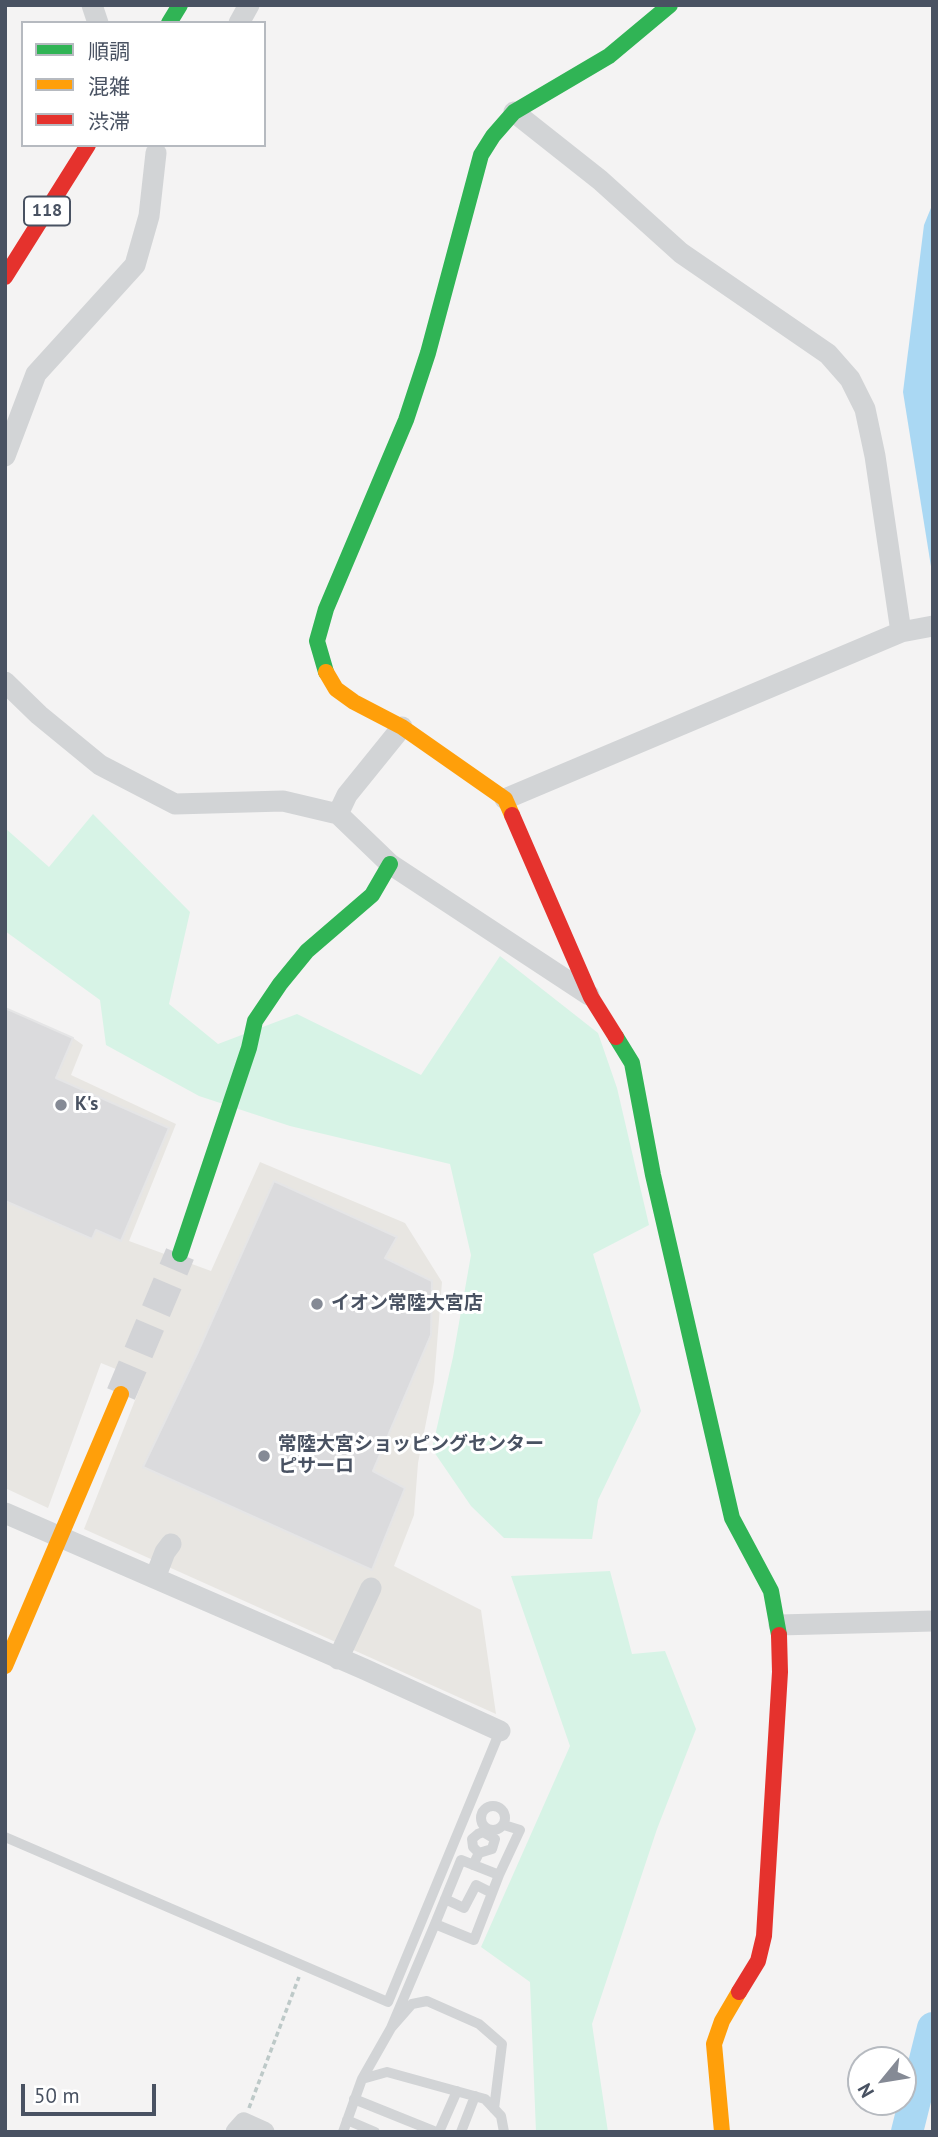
<!DOCTYPE html>
<html>
<head>
<meta charset="utf-8">
<style>
  body { margin:0 }
  #map { position:relative; width:938px; height:2137px; overflow:hidden; background:#f4f3f3; font-family:"PT Sans","Noto Sans JP",sans-serif }
  canvas { display:block }
  .frame { position:absolute; inset:0; border:7px solid #495262; pointer-events:none }
  .legend { position:absolute; left:21px; top:21px; width:245px; height:126px; box-sizing:border-box; background:#fff; border:2px solid #b6bac0; margin:0; padding:9px 12px; list-style:none; font-size:21px; color:#495262 }
  .legend li { display:flex; align-items:center; gap:14px; height:35px }
  .legend b { width:35px; border:2px solid #b6bac0 }
  .north { position:absolute; left:847px; top:2046px; width:70px; height:70px; box-sizing:border-box; background:#fff; border:2px solid #b6bac0; border-radius:50%; rotate:240deg; font-size:19px; font-weight:700; line-height:28px; text-align:center; color:#495262 }
  .north::after { content:''; display:block; margin:auto; width:24px; height:32px; background:#858a95; clip-path:polygon(50% 0,100% 100%,50% 72%,0 100%) }
  .scale { position:absolute; left:21px; top:2084px; width:135px; height:32px; box-sizing:border-box; border:4px solid #495262; border-top:0; padding-left:9px; font-size:21px; line-height:24px; white-space:nowrap; color:#495262; -webkit-text-stroke:5px #fff; paint-order:stroke }
</style>
</head>
<body>
<div id="map">
<canvas width="938" height="2137"></canvas>
<div class="frame"></div>
<ul class="legend">
<li><b style="height:9px;background:#30b455"></b>順調</li>
<li><b style="height:9px;background:#ff9f0a"></b>混雑</li>
<li><b style="height:9px;background:#e5322d"></b>渋滞</li>
</ul>
<div class="north">N</div>
<div class="scale">50 m</div>
</div>
<script>
const ctx = document.querySelector('canvas').getContext('2d');
ctx.lineJoin = 'round';
function fillPath(path, color) { ctx.fillStyle = color; ctx.fill(path, 'evenodd'); }
const toPath = rows => new Path2D(rows.map(r => 'M' + r).join(''));
function stroke(path, color, width, dash) { ctx.strokeStyle = color; ctx.lineWidth = width; ctx.lineCap = dash ? 'butt' : 'round'; ctx.setLineDash(dash || []); ctx.stroke(path); }
function drawText(font, color, halo, rows, align = 'center') {
  ctx.font = font + ' "PT Sans","Noto Sans JP",sans-serif'; ctx.lineWidth = 6; ctx.setLineDash([]); ctx.textBaseline = 'middle'; ctx.strokeStyle = halo; ctx.fillStyle = color; for (const [text, x, y, turn = 0] of rows) {
    ctx.save(); ctx.translate(x, y); ctx.rotate((+turn || 0) * Math.PI / 180); ctx.textAlign = isNaN(turn) ? turn : align; if (halo) ctx.strokeText(text, 0, 0); ctx.fillText(text, 0, 0); ctx.restore();
  }
}
fillPath(toPath([
  [5,1008,73,1038,83,1045,71,1075,176,1124,129,1241,211,1271,260,1162,405,1223,442,1282,434,1382,418,1463,414,1515,394,1566,481,1610,496,1714,84,1529,143,1380,101,1363,48,1508,5,1488]
]), '#e8e6e2');
fillPath(toPath([
  [93,814,190,912,169,1004,218,1044,297,1014,421,1075,500,956,598,1033,617,1088,649,1225,593,1254,641,1411,598,1500,592,1539,504,1538,471,1506,432,1449,453,1357,471,1255,450,1164,290,1126,199,1096,106,1045,100,1000,5,931,5,828,49,867],
  [610,1571,632,1654,665,1651,696,1729,657,1829,592,2024,608,2132,536,2132,530,1982,481,1947,570,1746,511,1576]
]), '#d7f3e6');
fillPath(toPath([
  [933,203,933,579,903,392,924,225]
]), '#aad8f3');
stroke(toPath([
  [907,2132,933,2028]
]), '#aad8f3', 32);
const building = toPath([
  [5,1008,73,1038,56,1078,169,1128,121,1241,96,1230,92,1239,5,1201,5,1008],
  [274,1181,397,1237,385,1258,432,1281,431,1335,373,1471,405,1488,372,1570,143,1467,197,1354,274,1181]
]);
fillPath(building, '#dbdbdd');
stroke(building, '#e5e5e6', 2);
stroke(toPath([
  [121,1394,180,1254]
]), '#d2d3d6', 30, [30, 15]);
stroke(toPath([
  [249,2108,299,1977]
]), '#bdc9c8', 3.5, [5, 3.5]);
stroke(toPath([
  '481 1818a12 12 0 1 1 24 0a12 12 0 1 1-24 0Z',
  [5,1837,388,2002,500,1731],
  [473,1865,479,1853,473,1847,472,1839,478,1834,483,1832,495,1839,492,1849,479,1853],
  [499,1875,520,1830,504,1825],
  [445,1899,464,1908,476,1885,492,1893],
  [391,2028,435,1924,461,1860,499,1875,474,1940,435,1924],
  [362,2079,391,2028,412,2004,427,2001,479,2024,502,2044,494,2109],
  [354,2099,436,2132],
  [347,2120,375,2132],
  [343,2132,362,2079,387,2072,485,2099,501,2116,504,2132],
  [439,2132,457,2091],
  [461,2132,475,2096]
]), '#d2d4d6', 10);
stroke(toPath([
  [92,5,98,23],
  [239,23,249,5],
  [514,112,600,180,681,253,828,354,850,379,865,409,875,456,901,632],
  [5,456,36,374,135,265,149,216,156,153],
  [5,682,39,715,100,765,175,804,283,801,338,814],
  [402,727,347,795,338,814,390,864,589,995],
  [505,799,901,632,933,626],
  [5,1513,364,1669,500,1731],
  [155,1578,165,1552,171,1544],
  [779,1625,933,1621],
  [338,1659,371,1588],
  [236,2132,244,2123,264,2132]
]), '#d2d4d6', 21);
stroke(toPath([
  [169,23,180,5],
  [326,672,317,641,326,609,406,420,428,353,481,155,493,136,514,112,609,56,670,5],
  [616,1037,632,1063,653,1175,732,1518,771,1591,779,1635],
  [180,1254,249,1048,255,1021,280,984,307,951,372,895,390,864]
]), '#30b455', 16);
stroke(toPath([
  [326,672,336,689,354,702,402,727,505,799,512,815],
  [5,1666,121,1394],
  [722,2132,714,2044,722,2021,739,1992]
]), '#ff9f0a', 16);
stroke(toPath([
  [5,277,88,145],
  [512,815,591,997,616,1037],
  [739,1992,758,1961,764,1936,780,1672,779,1635]
]), '#e5322d', 16);
for (const [x, y, r, color] of [
  [61,1105,7,"#858a95"],
  [317,1304,7,"#858a95"],
  [264,1456,7,"#858a95"]
]) { const dot = new Path2D(); dot.arc(x, y, r, 0, 2 * Math.PI); ctx.fillStyle = color; ctx.fill(dot); stroke(dot, '#fff', 2.5); }
for (const [x, y, w] of [
  [47,211,46]
]) { const box = new Path2D(); box.roundRect(x - w / 2, y - 14.5, w, 29, 5); ctx.fillStyle = '#fff'; ctx.fill(box); stroke(box, '#495262', 2); }
drawText('bold 18px', '#495262', null, [
  ["118",47,211]
]);
drawText('bold 19px', '#495262', '#fff', [
  ["K's",75,1105],
  ["イオン常陸大宮店",331,1304],
  ["常陸大宮ショッピングセンター",278,1445],
  ["ピサーロ",278,1467]
], 'left');
</script>
</body>
</html>
